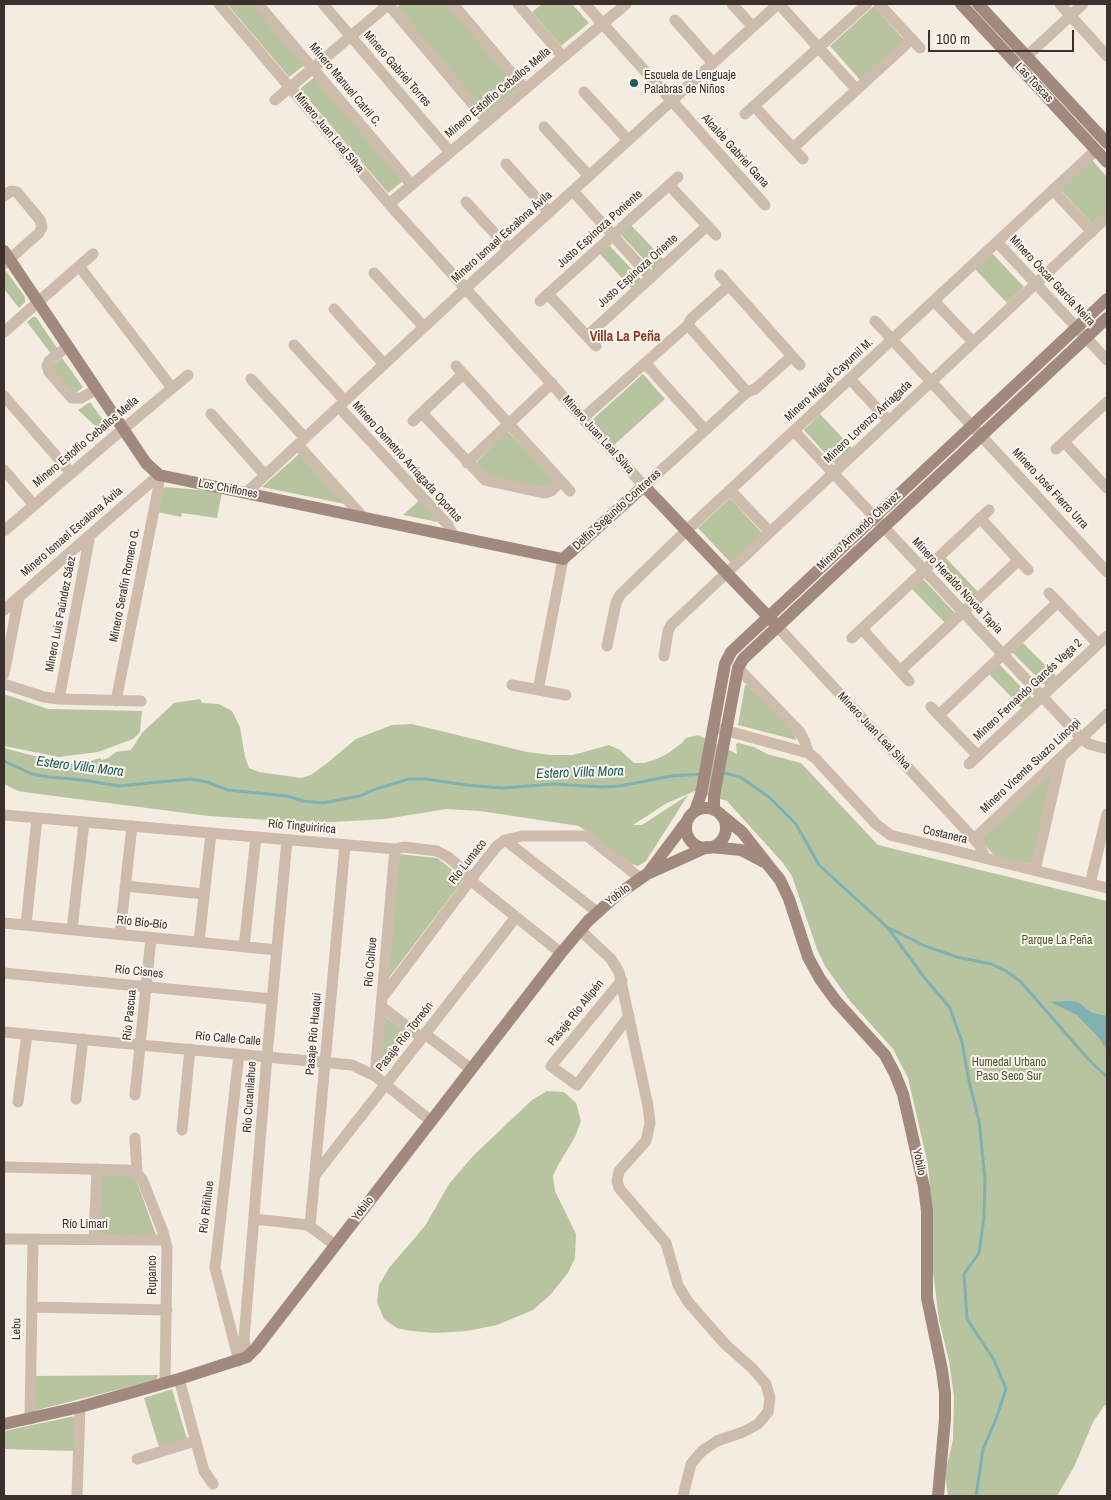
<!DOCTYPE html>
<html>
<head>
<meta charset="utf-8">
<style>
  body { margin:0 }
  #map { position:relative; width:1111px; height:1500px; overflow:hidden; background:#f4ebe1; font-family:"Archivo Narrow",sans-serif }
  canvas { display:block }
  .frame { position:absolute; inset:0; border:5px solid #3b302b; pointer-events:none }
  .scale { position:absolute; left:928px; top:30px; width:146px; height:22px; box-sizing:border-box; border:2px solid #3b302b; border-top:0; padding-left:6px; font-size:15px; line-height:18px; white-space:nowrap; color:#3b302b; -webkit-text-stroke:4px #fbf5ee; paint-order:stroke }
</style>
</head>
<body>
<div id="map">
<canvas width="1111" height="1500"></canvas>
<div class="frame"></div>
<div class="scale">100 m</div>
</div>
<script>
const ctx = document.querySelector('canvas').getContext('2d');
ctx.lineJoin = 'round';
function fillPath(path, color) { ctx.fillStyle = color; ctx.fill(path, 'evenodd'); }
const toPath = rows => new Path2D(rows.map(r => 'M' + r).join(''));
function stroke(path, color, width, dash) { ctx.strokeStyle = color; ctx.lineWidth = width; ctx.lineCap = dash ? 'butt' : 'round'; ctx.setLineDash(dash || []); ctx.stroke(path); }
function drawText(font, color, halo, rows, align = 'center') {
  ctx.font = font + ' "Archivo Narrow",sans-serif'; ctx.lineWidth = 4; ctx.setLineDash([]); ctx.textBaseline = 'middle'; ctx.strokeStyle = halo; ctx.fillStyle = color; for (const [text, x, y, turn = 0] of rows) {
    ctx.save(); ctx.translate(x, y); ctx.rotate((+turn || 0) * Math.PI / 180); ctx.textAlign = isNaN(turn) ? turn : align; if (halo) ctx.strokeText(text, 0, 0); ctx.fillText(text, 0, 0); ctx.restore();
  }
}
fillPath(toPath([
  [227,4,255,4,306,64,289,77],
  [401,4,450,4,519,87,487,114,397,7],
  [542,4,572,4,589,23,561,46,532,12],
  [874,6,905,41,861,81,830,46],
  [316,76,404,180,388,193,300,89],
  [1092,160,1107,177,1107,212,1093,225,1060,189],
  [630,224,665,261,654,270,621,235],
  [608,244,641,279,633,290,599,253],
  [990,251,1024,287,1007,303,973,267],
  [4,268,25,297,25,302,19,308,4,289],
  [33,317,36,317,59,351,52,355,27,322],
  [62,358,83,387,75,394,50,367],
  [643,374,665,399,614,445,592,420],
  [90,402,110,430,103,433,78,410],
  [820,414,854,450,837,466,804,430],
  [507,431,554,478,554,484,549,488,488,478,476,463],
  [299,454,345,504,262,487],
  [166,487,222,492,217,518,182,513,181,517,157,512,161,489],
  [730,498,763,534,731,563,698,528],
  [421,499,443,523,403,515],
  [944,556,980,594,968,602,935,567],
  [923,579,956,614,947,625,911,588],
  [1021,641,1057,677,1046,686,1012,652],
  [999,664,1033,699,1024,710,988,673],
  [745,685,747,685,795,731,796,740,738,725],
  [4,694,48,709,142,711,140,732,133,739,98,752,59,757,4,746],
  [200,699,202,703,219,704,232,711,240,727,245,757,249,768,259,772,301,778,311,775,326,764,356,739,392,725,412,724,527,752,550,755,573,755,609,745,620,750,634,763,644,763,657,759,667,754,682,743,686,738,698,735,737,754,736,744,738,743,754,747,767,754,801,763,878,845,1107,901,1107,1404,1104,1406,1093,1422,1074,1467,1057,1496,948,1496,945,1473,953,1440,954,1396,949,1361,939,1320,930,1248,932,1211,928,1165,908,1078,893,1049,850,1001,825,966,817,949,792,876,783,863,727,801,695,791,667,803,633,825,642,825,688,795,646,861,638,866,631,864,579,826,480,811,446,809,385,819,333,822,285,821,209,816,31,793,18,791,4,784,4,748,58,762,67,760,69,764,90,761,100,758,102,760,108,758,116,752,131,750,142,733,174,703],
  [1053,770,1032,864,996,858,980,839],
  [399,854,437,858,464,879,388,979],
  [386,1017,407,1033,407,1040,384,1069,378,1064,381,1022],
  [547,1091,564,1092,576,1103,581,1121,575,1137,558,1165,553,1176,555,1191,576,1234,575,1258,568,1273,551,1294,533,1310,497,1325,467,1331,435,1333,411,1331,397,1328,384,1319,377,1302,379,1285,389,1268,425,1226,449,1184,474,1155,532,1100],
  [104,1174,133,1175,136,1179,156,1235,101,1235,99,1234,101,1176],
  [158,1375,156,1380,33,1411,35,1376],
  [172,1389,187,1439,159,1447,144,1398],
  [75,1416,74,1451,4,1449,4,1431]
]), '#b8c4a0');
fillPath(toPath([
  [1068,1001,1078,1002,1092,1013,1107,1016,1107,1051,1100,1039,1077,1015,1050,1002]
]), '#7fb0b2');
stroke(toPath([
  [4,761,32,774,49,777,83,780,119,786,191,779,207,782,228,790,287,796,303,801,323,803,360,796,376,789,409,779,426,779,466,785,502,788,555,784,601,787,620,786,671,776,702,774],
  [721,772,740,777,769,797,796,824,819,865,887,927,925,946,957,957,991,964,1006,971,1021,982,1089,1060,1107,1077],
  [888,928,924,977,950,1008,962,1042,969,1081,979,1121,985,1179,984,1217,979,1253,964,1274,967,1319,994,1360,1006,1389,996,1419,983,1449,976,1496]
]), '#7fb0b2', 3);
stroke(toPath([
  [219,4,389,204,644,486,747,392,755,389,792,356],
  [258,4,412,185],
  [323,4,450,152],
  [388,4,487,121],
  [453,4,525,89],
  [518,4,563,57],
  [585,4,765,205],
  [732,4,753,27],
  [779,4,857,90],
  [879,4,920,48],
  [1060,4,1107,56],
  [675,20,713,63],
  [1027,56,1083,4],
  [584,92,628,140],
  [275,100,389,4],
  [754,106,803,159],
  [745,114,867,4],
  [544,127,589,176],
  [793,148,912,39],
  [506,164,549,212],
  [669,185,716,235],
  [1053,190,1092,232],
  [573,191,651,278],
  [4,196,11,191,17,192,40,220,42,227,39,233,4,264],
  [466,202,509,249],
  [389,204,626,4],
  [997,242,1107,360],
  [79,266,172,388],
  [374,273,424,327],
  [720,275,800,365],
  [548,294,596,346],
  [540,301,678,177],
  [934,301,973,342],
  [334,309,384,364],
  [875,321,1107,572],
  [688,325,747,392],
  [4,332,93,254],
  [587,336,707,226],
  [294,345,345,401],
  [68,346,49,361,47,366,49,372,72,398,81,398,97,389],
  [645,363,705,430],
  [456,366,570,491],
  [251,379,305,438],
  [850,379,889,421],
  [4,396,71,473],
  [339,407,448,525,453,535],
  [422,413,485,480,545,493,551,491,561,481],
  [211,414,265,475],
  [583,418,688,325,691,319,729,285],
  [413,421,463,374],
  [794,431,1081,738,1089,744,1107,749],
  [1064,442,1107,488],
  [298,445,363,517],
  [1056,449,1107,402],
  [467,463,552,383],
  [4,470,34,505],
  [730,490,770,532],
  [247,492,466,288,778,4],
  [980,518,1028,570],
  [4,531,110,440,188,375],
  [1049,593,1098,644],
  [4,610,159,475],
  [777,626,974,839,980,846,985,858],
  [862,629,909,681],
  [852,638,989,510],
  [607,646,616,603,620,595,687,530,1096,150],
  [664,656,668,631,671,625,1107,217],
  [738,668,799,731,805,742,808,753],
  [900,671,1019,560],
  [4,674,19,597],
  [4,684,44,697,59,699,141,701],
  [512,685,566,695],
  [538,690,563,559],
  [59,699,90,535],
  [116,701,158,490,159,475],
  [931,707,978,756],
  [939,715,1058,602],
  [717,728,808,753,815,758,876,824,890,835,1107,888],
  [969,764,1107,636],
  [4,815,395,849,404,847,437,851,448,857,461,868,475,884,561,953],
  [974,839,1107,714],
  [505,840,597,912],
  [1035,870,1061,758],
  [1090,884,1107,814],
  [125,886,204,894],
  [4,923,277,950],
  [26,925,37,818],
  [72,930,84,822],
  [580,930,611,959,619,972,648,1106,650,1123,646,1141,619,1171,617,1181,619,1188,666,1243,678,1285,688,1302,726,1345,752,1368,766,1384,770,1398,768,1412,758,1424,743,1432,717,1441,702,1451,691,1464,683,1496],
  [120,934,132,826],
  [199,942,211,833],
  [244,947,256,837],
  [4,973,272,999],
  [622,980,551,1066,577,1085,629,1016],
  [382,998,477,871,497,846,505,840,522,836,587,836,640,878],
  [381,1006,422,1038],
  [4,1032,352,1065,375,1076,431,1121],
  [425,1034,471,1069],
  [375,1076,395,849],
  [135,1095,151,938],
  [76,1099,83,1039],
  [18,1102,27,1034],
  [182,1130,190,1049],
  [135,1138,137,1173],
  [4,1167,127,1170,135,1172,142,1179,163,1232,167,1247,165,1383],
  [315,1175,516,917],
  [254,1219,308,1225,335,1245],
  [310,1226,345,845],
  [4,1239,165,1240],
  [94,1239,97,1169],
  [32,1307,167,1310],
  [247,1357,244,1339,267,1056,287,840],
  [239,1361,215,1268,239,1054],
  [179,1379,204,1471,213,1484],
  [30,1419,33,1239],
  [137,1459,195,1441],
  [77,1496,80,1407]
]), '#cdbbac', 11);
stroke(toPath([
  [961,4,1107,162],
  [978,4,1107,143],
  [4,251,146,463,159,475,563,559,644,486,777,626],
  '686 828a20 20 0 1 1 40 0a20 20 0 1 1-40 0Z',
  [714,810,714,796,738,668,743,659,1107,318],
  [695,811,701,794,725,664,731,652,1107,299],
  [720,814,742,832,780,880,789,899,808,957,820,979,836,1001,885,1055,895,1074,903,1094,924,1187,927,1211,927,1298,942,1370,945,1393,945,1419,938,1496],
  [711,847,741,850,764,862],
  [648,873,687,821],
  [4,1424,80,1407,179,1379,247,1357,256,1348,561,953,588,921,617,895,647,874,707,847]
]), '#a18a7d', 12);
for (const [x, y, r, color] of [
  [634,83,5,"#1f5a5e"]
]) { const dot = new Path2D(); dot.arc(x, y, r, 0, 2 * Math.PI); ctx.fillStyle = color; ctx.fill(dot); stroke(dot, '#fbf5ee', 2); }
drawText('12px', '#3b302b', '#fbf5ee', [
  ["Minero Gabriel Torres",397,69,49],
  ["Las Toscas",1034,83,47],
  ["Minero Manuel Catril C.",345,85,50],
  ["Minero Estolfio Ceballos Mella",498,93,-40],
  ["Minero Juan Leal Silva",329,133,50],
  ["Alcalde Gabriel Gana",735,151,48],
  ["Justo Espinoza Poniente",600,229,-42],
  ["Minero Ismael Escalona Ávila",502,237,-42],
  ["Justo Espinoza Oriente",638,271,-42],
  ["Minero Óscar García Neira",1052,281,47],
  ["Minero Miguel Cayumil M.",829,380,-43],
  ["Minero Lorenzo Arriagada",868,422,-43],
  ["Minero Juan Leal Silva",598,435,48],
  ["Minero Estolfio Ceballos Mella",86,442,-40],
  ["Minero Demetrio Arriagada Oportus",407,462,48],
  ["Los Chiflones",228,489,11],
  ["Minero José Fierro Urra",1050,489,47],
  ["Delfín Segundo Contreras",617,510,-42],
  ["Minero Armando Chavez",859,531,-43],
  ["Minero Ismael Escalona Ávila",72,532,-41],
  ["Minero Serafín Romero G.",125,585,-79],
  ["Minero Heraldo Novoa Tapia",957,586,47],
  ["Minero Luis Faúndez Sáez",61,614,-79],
  ["Minero Fernando Garcés Vega 2",1028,690,-43],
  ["Minero Juan Leal Silva",874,731,47],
  ["Minero Vicente Suazo Lincopi",1031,766,-43],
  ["Río Tinguiririca",302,827,5],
  ["Costanera",945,835,13],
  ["Río Lumaco",468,862,-52],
  ["Yobilo",618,895,-37],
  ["Río Bío-Bío",142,923,6],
  ["Río Coihue",371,962,-85],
  ["Río Cisnes",139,972,6],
  ["Pasaje Río Allipén",576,1013,-51],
  ["Río Pascua",130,1015,-84],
  ["Pasaje Río Huaqui",314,1034,-85],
  ["Pasaje Río Torreón",405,1037,-52],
  ["Río Calle Calle",228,1039,5],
  ["Río Curanilahue",250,1097,-86],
  ["Yobilo",919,1162,78],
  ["Río Riñihue",207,1207,-83],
  ["Yobilo",363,1209,-52],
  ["Río Limarí",85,1225],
  ["Rupanco",153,1275,-90],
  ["Lebu",17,1329,-89]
]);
drawText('12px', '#3b302b', '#fbf5ee', [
  ["Escuela de Lenguaje",644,76],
  ["Palabras de Niños",644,90]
], 'left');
drawText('12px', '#4a5a2e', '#fbf5ee', [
  ["Parque La Peña",1057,941],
  ["Humedal Urbano",1009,1063],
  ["Paso Seco Sur",1009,1077]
]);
drawText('bold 14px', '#8c3b22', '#fbf5ee', [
  ["Villa La Peña",625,337]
]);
drawText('italic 14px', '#1f5a5e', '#fbf5ee', [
  ["Estero Villa Mora",80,767,7],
  ["Estero Villa Mora",580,773,-2]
]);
</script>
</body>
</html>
